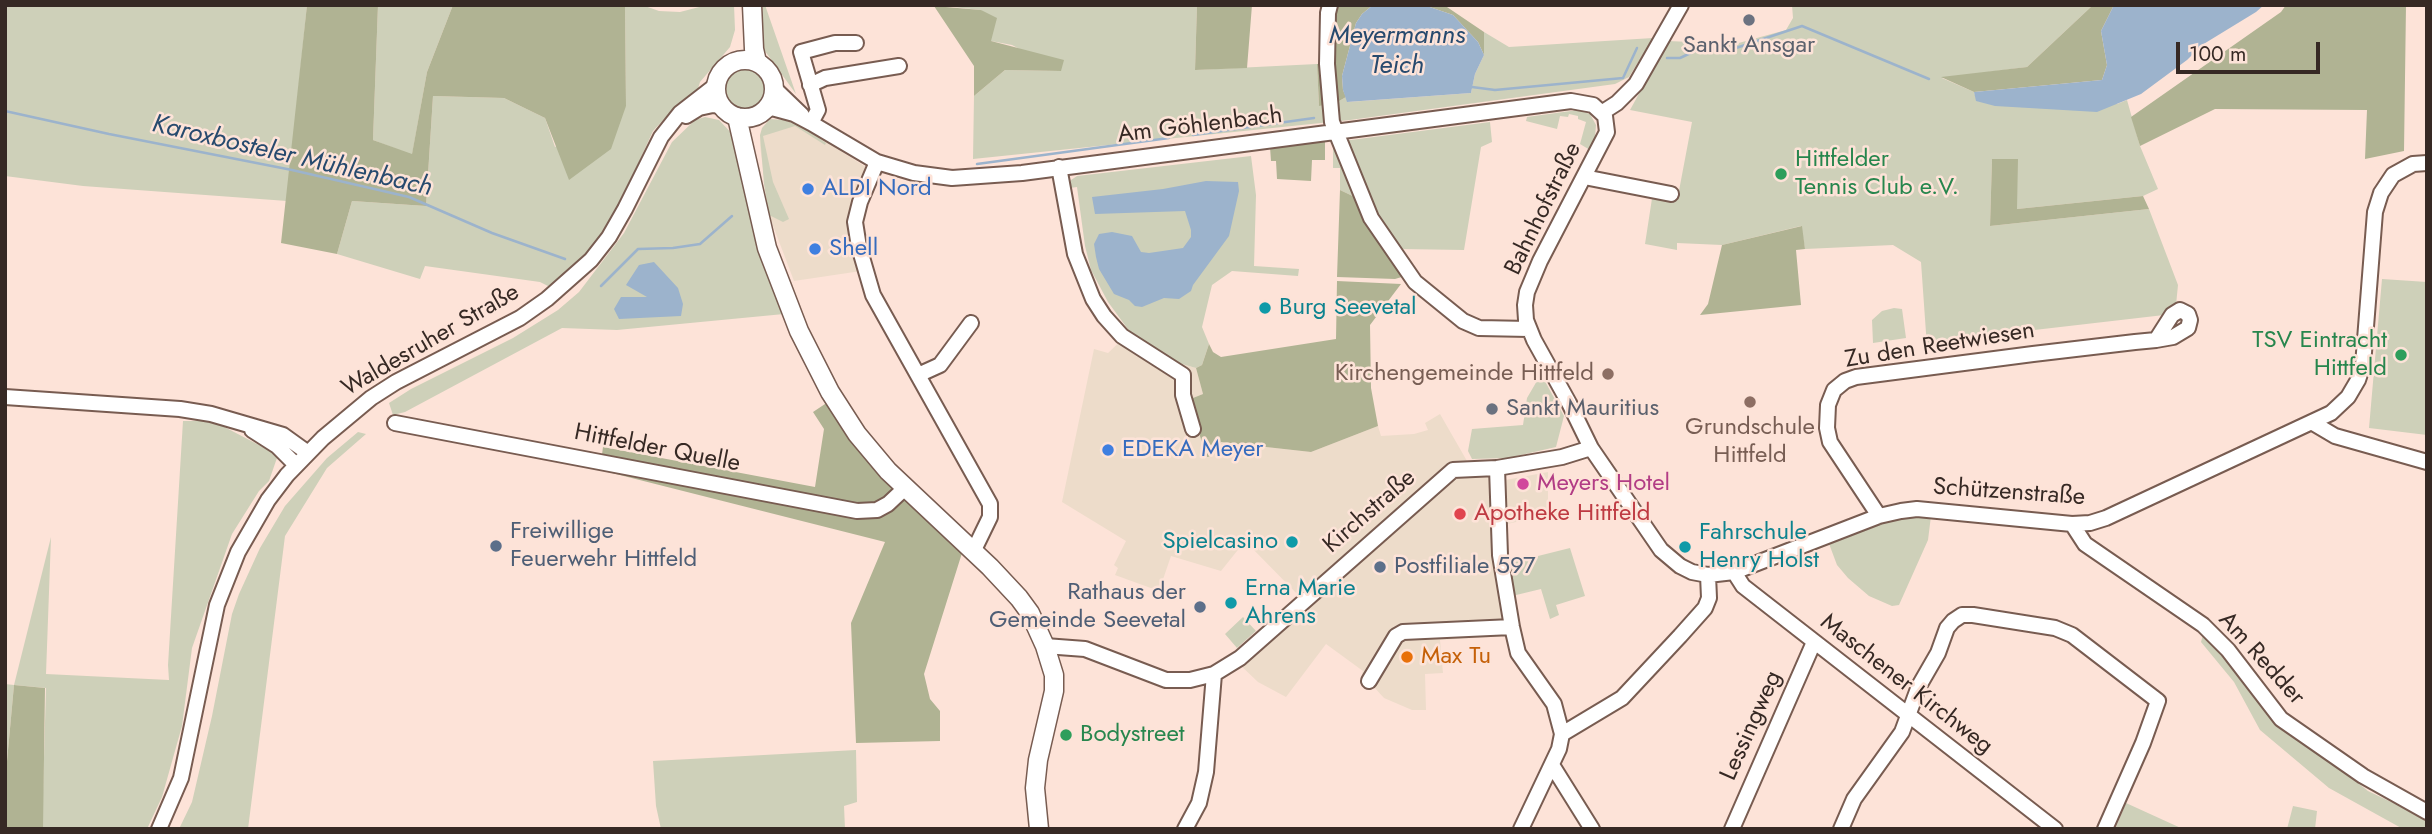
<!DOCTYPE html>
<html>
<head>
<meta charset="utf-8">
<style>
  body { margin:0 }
  #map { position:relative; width:2432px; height:834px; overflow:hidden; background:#fde3d8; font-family:Jost,sans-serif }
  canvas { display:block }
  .frame { position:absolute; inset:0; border:7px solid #362924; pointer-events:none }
  .scale { position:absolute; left:2176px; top:42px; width:144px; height:32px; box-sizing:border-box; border:4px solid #362924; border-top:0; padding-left:9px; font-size:21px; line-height:24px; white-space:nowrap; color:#362924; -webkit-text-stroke:5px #fde3d8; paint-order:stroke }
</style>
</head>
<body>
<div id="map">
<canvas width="2432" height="834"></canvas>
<div class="frame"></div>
<div class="scale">100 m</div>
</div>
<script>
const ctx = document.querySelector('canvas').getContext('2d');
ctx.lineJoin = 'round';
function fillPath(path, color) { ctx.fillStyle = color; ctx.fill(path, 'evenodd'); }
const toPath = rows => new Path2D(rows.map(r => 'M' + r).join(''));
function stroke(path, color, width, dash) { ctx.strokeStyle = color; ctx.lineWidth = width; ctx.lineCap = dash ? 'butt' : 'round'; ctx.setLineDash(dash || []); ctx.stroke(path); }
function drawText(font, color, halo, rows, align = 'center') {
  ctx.font = font + ' Jost,sans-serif'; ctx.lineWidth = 5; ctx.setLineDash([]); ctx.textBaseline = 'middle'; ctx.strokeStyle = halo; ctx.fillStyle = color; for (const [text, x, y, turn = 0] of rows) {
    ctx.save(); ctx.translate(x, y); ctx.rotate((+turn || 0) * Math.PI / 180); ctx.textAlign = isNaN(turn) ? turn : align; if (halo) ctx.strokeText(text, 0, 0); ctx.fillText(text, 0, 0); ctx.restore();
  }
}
fillPath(toPath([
  [795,125,803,127,869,169,856,201,861,271,794,281,769,215,760,146,760,135],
  [1130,332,1175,362,1196,368,1203,394,1189,400,1212,455,1221,442,1311,452,1378,426,1381,436,1414,434,1428,430,1425,423,1440,414,1467,461,1495,482,1548,472,1548,515,1507,524,1509,560,1498,563,1507,636,1440,640,1443,673,1425,674,1426,710,1412,710,1384,698,1362,674,1363,671,1326,644,1286,697,1258,682,1238,663,1305,602,1245,541,1221,571,1171,556,1159,591,1115,575,1118,568,1114,565,1126,541,1062,502,1094,349,1108,353]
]), '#eddcca');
fillPath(toPath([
  [5,5,307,5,287,201,83,186,5,176],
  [378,5,453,5,427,72,412,155,373,140],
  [625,5,642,5,659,11,680,12,707,5,734,5,735,30,730,47,700,82,697,92,678,104,653,131,614,216,581,262,552,288,540,282,425,266,420,279,337,254,352,201,426,206,433,96,504,98,545,118,555,147,626,106],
  [763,5,765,5,796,94,762,47,760,35],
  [934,5,1197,5,1195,70,1317,64,1319,106,1334,104,1346,97,1348,102,1471,93,1475,74,1484,55,1484,32,1509,47,1653,38,1629,77,1615,84,1350,120,973,159,974,96,1005,70,1061,71,1012,45,991,41,981,10],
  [1792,5,2093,5,2027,67,1942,78,1974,92,1977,101,2117,104,2127,100,2140,146,2158,189,2143,196,2017,209,1992,159,1990,226,2149,209,2178,285,2176,305,2164,315,1948,340,1927,347,1921,262,1893,245,1805,249,1801,226,1722,245,1677,243,1677,250,1645,244,1653,192,1678,196,1692,122,1630,110,1668,41,1735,44,1786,30,1793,18],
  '724 89a21 21 0 1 1 42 0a21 21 0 1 1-42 0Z',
  [1578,110,1590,114,1596,125,1595,137,1590,150,1580,144,1586,122,1578,119,1578,116,1569,114,1568,117,1560,116,1557,129,1526,121,1527,117],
  [705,117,719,120,737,139,744,192,784,314,617,330,562,328,405,412,393,415,389,403,411,389,513,338,558,310,579,292,624,233,672,142,695,120],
  [770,119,784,120,803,127,826,143,825,145,795,126,763,136,773,182,789,219,783,222,769,215,764,184,760,135,762,128],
  [1490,122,1492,142,1481,147,1464,250,1400,249,1375,217,1343,141],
  [1333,143,1361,200,1340,190,1340,168,1333,168],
  [1251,156,1256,195,1254,266,1299,269,1298,276,1232,271,1212,285,1202,327,1209,344,1202,365,1196,368,1175,362,1130,332,1108,302,1091,270,1085,246,1077,187,1070,188,1071,180,1077,176],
  [2382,279,2427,282,2427,435,2369,428],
  [1894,308,1902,309,1906,338,1873,343,1872,320,1882,311],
  [1541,374,1564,416,1556,447,1508,458,1472,459,1468,451,1472,429,1523,425,1527,398],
  [183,421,213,421,278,455,269,481,259,491,232,534,192,648,182,726,162,797,147,829,42,829,46,688,14,685,5,783,5,684,14,685,51,537,46,674,169,680,168,665],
  [358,432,366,434,327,468,285,536,248,829,179,829,192,802,212,716,232,614,239,594,260,548,285,506,327,458],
  [1903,516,1931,516,1928,540,1899,605,1892,606,1869,596,1848,578,1837,565,1828,541],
  [1570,548,1585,596,1556,605,1559,615,1550,619,1541,589,1512,596,1506,564],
  [1243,617,1256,631,1237,648,1225,634],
  [2204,631,2273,715,2368,791,2427,819,2427,829,2403,829,2329,788,2260,730,2234,682,2201,642],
  [856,750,857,802,844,806,845,829,661,829,656,806,653,761],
  [2126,803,2183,829,2115,829],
  [2293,806,2317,811,2315,829,2287,829]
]), '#ced0b9');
fillPath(toPath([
  [307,5,378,5,373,140,412,154,427,72,453,5,625,5,626,106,611,149,569,180,545,118,504,98,433,96,426,206,352,201,337,254,281,243],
  [1197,5,1252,5,1247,68,1195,70],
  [1330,5,1373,5,1362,14,1356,23,1342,76,1343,90,1346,97,1334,104,1319,106,1317,64,1327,64],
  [1424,5,1444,5,1484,32,1484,55,1478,42,1453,15],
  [2093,5,2114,5,2101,31,2107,65,2102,80,1974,92,1941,77,2027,67],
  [2286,5,2406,5,2404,151,2365,159,2367,110,2215,109,2140,146,2131,117,2281,12],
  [934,6,981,10,997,18,991,41,1064,60,1061,71,1005,70,974,96,974,66],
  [1325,141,1325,160,1312,160,1311,181,1277,179,1276,161,1271,161,1270,147],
  [1992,159,2018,159,2017,209,2143,196,2149,209,1990,226],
  [1340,190,1361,200,1405,276,1395,279,1337,277],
  [1802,226,1805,249,1796,250,1801,305,1700,315,1708,304,1722,245],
  [1337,281,1401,284,1370,325,1371,388,1378,426,1311,452,1221,442,1212,456,1207,457,1188,400,1203,394,1196,368,1202,365,1209,344,1213,352,1221,357,1336,339],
  [828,402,904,498,962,553,924,674,930,699,940,711,940,741,856,743,851,623,885,542,600,470,603,447,815,487,824,429,813,412],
  [14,685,45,688,43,829,5,829,5,783]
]), '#b0b393');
fillPath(toPath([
  [1373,5,1424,5,1453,15,1478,42,1484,55,1475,74,1471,93,1347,102,1343,90,1342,76,1356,23,1362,14],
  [2114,5,2264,5,2256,12,2202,45,2187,60,2141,94,2097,112,1995,106,1976,101,1974,92,2102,80,2107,65,2101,31],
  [1206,181,1238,182,1239,191,1229,236,1193,285,1191,291,1179,299,1164,298,1142,307,1135,306,1129,300,1114,294,1099,269,1096,257,1094,244,1099,234,1112,232,1132,236,1141,252,1149,253,1183,248,1191,237,1191,230,1185,211,1095,214,1092,197,1163,189],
  [654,262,678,288,683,304,681,316,619,319,614,309,621,297,647,297,626,285,639,265]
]), '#9cb3cc');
stroke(toPath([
  [1667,58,1680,58,1695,51,1736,48,1802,26,1929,79],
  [1472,87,1495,90,1623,78,1637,48],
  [5,111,109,134,292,170,409,197,492,233,565,259],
  [1193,135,1314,118],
  [977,164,1169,138],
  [601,286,638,249,673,248,700,244,732,216]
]), '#9cb3cc', 2.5);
const minor = toPath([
  [1330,5,1328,13,1327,64,1332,122,1371,218,1415,282,1463,321,1479,328,1529,329],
  [810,85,825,78,899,66],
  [774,88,802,115],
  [768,107,794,114,811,123,877,162,914,173,952,178,1022,173,1571,101,1593,105,1605,116,1607,132,1540,261,1527,292,1525,305,1526,320,1534,340,1569,403,1591,448,1661,550,1680,566,1692,572,1708,575,1734,572,1879,516,1901,511,1917,509,2072,524,2090,523,2106,518,2331,413,2348,397,2358,380,2363,365,2375,212,2381,193,2393,175,2413,164,2427,163],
  [1603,112,1617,103,1636,84,1681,5],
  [686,116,699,108,713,105,721,106],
  [811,123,818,110,801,52,835,43,856,43],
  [877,162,860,202,855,222,859,247,873,295,990,504,990,517,973,552],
  [1059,167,1075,254,1093,299,1104,316,1122,336,1183,375,1183,395,1193,429],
  [1584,177,1671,194],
  [918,375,940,365,971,323],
  [5,397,180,409,211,414,283,435,308,453],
  [395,423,857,511,877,510,888,504,904,489],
  [2313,423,2335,436,2427,462],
  [252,430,277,446,296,465],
  [1497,468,1500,555,1512,627,1518,653,1554,704,1562,734,1559,749,1521,829],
  [1879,516,1830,442,1827,428,1828,405,1834,390,1845,381,1856,377,2033,354,2135,342,2156,340,2173,337,2188,328,2190,320,2188,314,2180,310,2172,315,2156,340],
  [2072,524,2085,544,2203,625,2228,650,2281,719,2363,776,2427,812],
  [1734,572,1743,586,2055,829],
  [1045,646,1085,649,1166,680,1190,680,1214,674,1240,658,1453,470,1497,468,1562,457,1591,448],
  [1369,681,1396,636,1403,632,1512,627],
  [1562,734,1622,698,1680,636,1705,608,1709,598,1708,575],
  [1552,765,1592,829],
  [159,829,181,778,217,605,238,552,268,500,287,475,323,438,371,398,396,382,520,318,547,299,591,260,609,237,625,209,661,137,680,113,716,85],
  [1185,829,1199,803,1206,772,1214,674],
  [1732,829,1814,642],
  [1841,829,1854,799,1902,732,1919,686,1938,653,1947,628,1953,621,1962,615,1973,615,2055,628,2072,635,2158,701,2143,743,2105,829]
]);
const major = toPath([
  [752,5,754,49,757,62],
  '716 89a29 29 0 1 1 58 0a29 29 0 1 1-58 0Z',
  [737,117,767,248,799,331,830,392,857,434,888,471,990,567,1019,598,1030,613,1045,646,1054,675,1054,691,1038,760,1035,788,1039,829]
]);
stroke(minor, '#785c51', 18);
stroke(major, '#785c51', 21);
stroke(minor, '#fff', 14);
stroke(major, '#fff', 18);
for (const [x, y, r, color] of [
  [1749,20,7,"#6b7280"],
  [1781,174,7,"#2e9e5b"],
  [808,189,7,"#3f7fe0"],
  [815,249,7,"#3f7fe0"],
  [1265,308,7,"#0f9aa8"],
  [2401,355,7,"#2e9e5b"],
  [1608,374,7,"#8d6e63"],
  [1750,402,7,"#8d6e63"],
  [1492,409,7,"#6b7280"],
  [1108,450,7,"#3f7fe0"],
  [1523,484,7,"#d1479c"],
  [1460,514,7,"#e0444e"],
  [1292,542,7,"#0f9aa8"],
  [496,546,7,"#5c6f8a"],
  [1685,547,7,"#0f9aa8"],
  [1380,567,7,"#5c6f8a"],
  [1231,603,7,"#0f9aa8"],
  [1200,607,7,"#5c6f8a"],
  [1407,657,7,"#e8710a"],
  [1066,735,7,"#2e9e5b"]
]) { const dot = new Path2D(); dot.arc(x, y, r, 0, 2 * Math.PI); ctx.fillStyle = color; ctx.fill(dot); stroke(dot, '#fde3d8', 2.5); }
drawText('24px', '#5b616d', '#fde3d8', [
  ["Sankt Ansgar",1749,46],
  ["Sankt Mauritius",1506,409,"left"]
]);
drawText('24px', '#362924', '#fde3d8', [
  ["Am Göhlenbach",1200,126,-7],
  ["Bahnhofstraße",1544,209,-64],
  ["Waldesruher Straße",431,341,-30],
  ["Zu den Reetwiesen",1940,346,-9],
  ["Hittfelder Quelle",657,449,11],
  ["Schützenstraße",2009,493,4],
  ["Kirchstraße",1370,512,-41],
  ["Am Redder",2261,659,48],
  ["Maschener Kirchweg",1906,685,38],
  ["Lessingweg",1752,726,-66]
]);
drawText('24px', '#27864d', '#fde3d8', [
  ["Hittfelder",1795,160],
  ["Tennis Club e.V.",1795,188],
  ["TSV Eintracht",2387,341,"right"],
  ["Hittfeld",2387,369,"right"],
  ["Bodystreet",1080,735]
], 'left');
drawText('24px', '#366cbe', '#fde3d8', [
  ["ALDI Nord",822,189],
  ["Shell",829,249],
  ["EDEKA Meyer",1122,450]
], 'left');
drawText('24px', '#0d838f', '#fde3d8', [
  ["Burg Seevetal",1279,308],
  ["Fahrschule",1699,533],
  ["Henry Holst",1699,561],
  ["Spielcasino",1278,542,"right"],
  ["Erna Marie",1245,589],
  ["Ahrens",1245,617]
], 'left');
drawText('24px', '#785e54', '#fde3d8', [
  ["Kirchengemeinde Hittfeld",1594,374],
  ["Grundschule",1750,428,"center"],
  ["Hittfeld",1750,456,"center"]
], 'right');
drawText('24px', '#b23c85', '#fde3d8', [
  ["Meyers Hotel",1537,484]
], 'left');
drawText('24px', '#be3a42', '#fde3d8', [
  ["Apotheke Hittfeld",1474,514]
], 'left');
drawText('24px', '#4e5e75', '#fde3d8', [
  ["Freiwillige",510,532],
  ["Feuerwehr Hittfeld",510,560],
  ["Postfiliale 597",1394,567],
  ["Rathaus der",1186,593,"right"],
  ["Gemeinde Seevetal",1186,621,"right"]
], 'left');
drawText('24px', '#c56008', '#fde3d8', [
  ["Max Tu",1421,657]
], 'left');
drawText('italic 26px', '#274a6e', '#fde3d8', [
  ["Meyermanns",1397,37],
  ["Teich",1397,67],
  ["Karoxbosteler Mühlenbach",292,157,13]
]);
</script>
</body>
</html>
